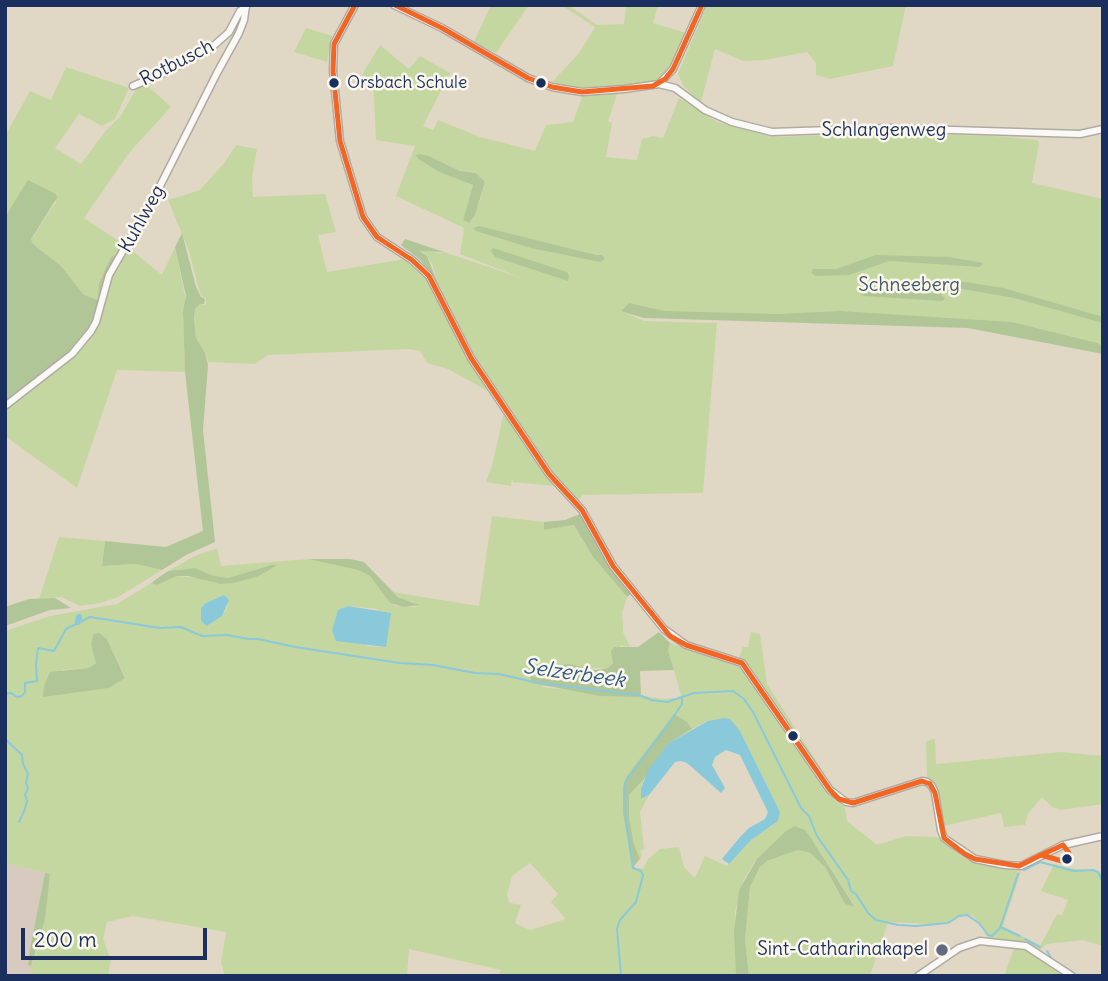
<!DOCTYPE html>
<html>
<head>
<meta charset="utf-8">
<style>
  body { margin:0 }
  #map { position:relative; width:1108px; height:981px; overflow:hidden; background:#e0d8c5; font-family:Delius,sans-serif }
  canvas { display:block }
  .frame { position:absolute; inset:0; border:7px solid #1b2f5e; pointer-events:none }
  .scale { position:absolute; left:21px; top:928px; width:186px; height:32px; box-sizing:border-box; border:4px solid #1b2f5e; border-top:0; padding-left:9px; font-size:21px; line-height:24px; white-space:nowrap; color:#1b2f5e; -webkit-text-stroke:5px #fbf7ec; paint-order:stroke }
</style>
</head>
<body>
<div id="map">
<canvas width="1108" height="981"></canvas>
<div class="frame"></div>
<div class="scale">200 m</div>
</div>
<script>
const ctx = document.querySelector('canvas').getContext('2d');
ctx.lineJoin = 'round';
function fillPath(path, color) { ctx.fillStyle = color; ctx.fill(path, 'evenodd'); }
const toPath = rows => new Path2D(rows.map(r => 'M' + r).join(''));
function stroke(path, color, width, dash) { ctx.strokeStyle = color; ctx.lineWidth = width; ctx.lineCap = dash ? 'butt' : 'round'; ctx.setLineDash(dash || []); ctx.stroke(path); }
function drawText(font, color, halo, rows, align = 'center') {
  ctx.font = font + ' Delius,sans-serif'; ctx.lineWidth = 5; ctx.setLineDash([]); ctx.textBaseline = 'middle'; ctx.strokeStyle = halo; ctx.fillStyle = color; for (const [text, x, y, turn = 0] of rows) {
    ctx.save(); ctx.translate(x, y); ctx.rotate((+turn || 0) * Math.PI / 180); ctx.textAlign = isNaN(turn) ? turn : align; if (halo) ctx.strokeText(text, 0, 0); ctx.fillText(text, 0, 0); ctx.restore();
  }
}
fillPath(toPath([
  [5,863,50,874,39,940,29,976,5,976]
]), '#d7cbc0');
fillPath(toPath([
  [491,5,529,5,496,53,474,42],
  [561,5,568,5,597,25,624,24,626,5,658,5,653,23,686,33,670,68,658,80,631,86,572,88,552,82,579,53,595,27],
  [707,5,906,5,893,66,830,79,816,75,816,63,807,52,765,60,743,61,715,49,701,102,684,87,678,74],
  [306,28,332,36,327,62,294,52],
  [380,45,409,69,420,56,450,73,423,126,433,130,438,120,480,137,535,151,546,125,573,122,583,95,617,94,608,121,612,123,606,157,637,160,642,139,653,136,663,138,679,98,717,122,774,137,883,133,995,136,1037,140,1039,143,1032,183,1103,199,1103,349,1002,326,765,314,643,314,624,307,623,312,644,321,717,323,703,493,583,495,578,501,549,469,474,354,438,284,433,266,427,256,421,250,439,253,444,252,522,278,460,254,464,228,396,196,415,146,376,140,373,79,362,75],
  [420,154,429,156,460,171,476,173,485,182,480,201,472,219,468,218,467,222,463,220,473,185,439,172,418,159,415,155],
  [66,67,129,88,115,119,102,126,79,114,55,148,81,164,107,129,120,117,138,86,146,84,171,107,129,153,84,218,125,245,98,301,84,295,61,266,33,244,31,239,56,202,56,194,28,181,5,217,5,136,30,91,51,100],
  [236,145,257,149,252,177,253,197,325,194,336,232,318,235,327,272,405,259,419,269,426,277,488,391,448,369,427,363,420,351,409,349,268,355,255,364,208,362,205,353,196,338,194,319,195,309,200,304,206,305,206,298,201,296,199,290,189,251,168,200,200,190,225,162],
  [175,247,186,301,183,312,185,372,117,370,77,488,5,436,5,408,62,365,91,337,97,326,113,273,129,248,162,275],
  [504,412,544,473,555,486,513,482,512,479,511,486,486,482,492,466],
  [492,516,544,522,544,530,574,525,593,557,627,597,622,613,623,624,623,632,630,647,621,645,613,655,613,663,608,668,588,668,541,687,638,697,641,695,662,699,676,698,681,695,668,649,670,643,741,666,829,794,845,808,847,821,877,845,906,836,937,837,966,859,1021,872,1003,926,1040,946,1057,914,1062,915,1068,900,1041,891,1054,864,1069,868,1099,871,1103,875,1103,946,1083,940,1047,944,1040,950,1023,942,988,939,981,924,973,916,964,914,951,922,931,924,888,922,870,976,749,976,745,940,750,887,760,867,767,861,798,850,810,853,825,867,845,904,855,906,811,838,780,839,754,863,743,881,735,912,736,976,498,976,501,970,409,949,407,976,225,976,221,963,226,932,133,916,107,922,103,939,111,960,108,976,29,976,39,940,50,874,5,863,5,631,50,616,117,604,151,583,157,585,177,576,201,578,226,584,271,565,228,578,211,575,195,568,168,571,195,556,217,548,221,566,308,559,358,570,370,576,390,603,397,606,417,607,413,602,403,599,392,592,479,606],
  [224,595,228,606,222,616,208,626,206,603],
  [348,606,377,609,385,647,367,646,338,610],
  [99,633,107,639,125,677,109,688,44,696,62,670,89,668,96,663,91,645,93,634],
  [722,718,740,731,780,812,778,821,751,840,727,866,705,856,695,878,684,867,679,847,660,849,648,859,643,869,633,867,623,814,627,776,654,742,687,722,692,729,708,721],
  [530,863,558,894,551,902,566,919,530,930,515,923,521,905,510,903,507,895,512,876],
  [59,537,105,541,102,566,136,564,162,570,118,597,101,603,80,606,61,597,39,599],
  [751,632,760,634,767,684,824,773,821,774,800,738,754,673,747,663,739,658,743,647,748,647],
  [935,739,936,764,1061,752,1103,756,1103,804,1061,810,1052,807,1042,797,1028,814,1025,825,1004,827,1001,813,943,826,936,783,927,778,926,741],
  [644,779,641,789,642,799,649,795,640,812,644,849,640,851,642,856,640,859,634,844,629,817,629,795],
  [1015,946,1025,948,1068,976,1004,976]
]), '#c5d7a0');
fillPath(toPath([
  [420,154,429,156,460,171,476,173,485,182,475,215,469,223,463,220,473,185,439,172,418,159,415,155],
  [28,180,56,194,57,198,31,239,33,244,61,266,84,295,98,300,99,284,106,268,112,256,118,256,98,301,100,304,95,323,71,353,5,403,5,217],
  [479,226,596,255,602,255,605,259,600,262,531,248,476,231,473,228],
  [182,233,196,287,201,297,205,299,204,304,200,304,195,309,194,319,196,338,205,353,208,365,203,430,215,542,186,555,162,570,136,564,102,566,105,541,166,547,203,531,185,372,183,312,186,296,175,247],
  [405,239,444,252,420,251,427,256,438,284,420,260,401,245],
  [493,248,567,272,569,276,568,281,495,257,491,251],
  [876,255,949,257,983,263,980,267,889,261,849,275,816,276,811,273,813,269,836,269],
  [952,280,1004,288,1031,296,1103,317,1103,323,1014,298,951,287,949,284],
  [862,288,941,294,945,299,942,301,864,296,859,293],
  [629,303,664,311,778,314,840,311,1012,322,1097,343,1103,346,1103,354,968,328,644,318,623,312,622,310],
  [580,514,602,555,631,594,627,597,593,557,574,525,544,530,544,522,565,520],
  [308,559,350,559,364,562,398,597,419,605,404,607,390,603,370,576,358,570],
  [271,565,277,565,259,576,234,583,221,584,188,576,177,576,157,585,151,583,168,571,195,568,211,575,228,578],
  [55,598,71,608,50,610,5,626,5,607,29,599],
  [659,632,670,643,668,650,674,670,640,671,641,695,639,697,600,696,532,683,530,676,554,681,556,671,562,665,568,664,596,670,608,668,613,663,611,651,614,647,638,647],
  [99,633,107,639,125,678,109,688,43,697,44,686,50,672,89,668,96,663,91,645,93,634],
  [674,714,687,722,692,729,669,743,644,779,629,795,629,817,634,844,640,859,633,867,623,814,623,786,627,776],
  [795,826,805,830,811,838,855,907,845,904,825,867,810,853,798,850,767,861,760,867,750,887,745,940,749,976,736,976,734,932,739,890,757,859,786,831],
  [45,873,50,874,45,919,31,966,28,965,30,949]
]), '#b1c696');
fillPath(toPath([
  [224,595,229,600,222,616,207,626,204,624,201,620,201,608,206,603],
  [348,606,391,613,386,647,336,641,332,630,338,610],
  [723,718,730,719,740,731,780,812,778,821,751,840,729,864,722,859,740,837,749,828,765,819,768,812,740,755,726,750,715,757,712,765,725,788,721,793,687,763,681,761,675,762,649,795,641,799,641,789,648,770,669,743,708,721]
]), '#89c9da');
stroke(toPath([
  [5,694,11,693,17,697,22,696,25,692,25,683,37,681,36,664,38,648,54,651,66,629,90,617,160,628,181,627,202,636,227,635,249,639,258,639,295,647,400,663,433,665,475,673,499,674,538,683,639,695,651,700,667,702,694,693,733,691,744,699,753,712,801,808,809,816,817,836,848,880,851,891,856,894,868,913,876,920,898,925,916,926,948,923,959,916,967,915,979,923,988,935,992,936,1000,928,1018,874],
  [5,739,22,755,23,764,28,774,26,783,28,788,25,795,27,801,25,809,19,822],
  [1024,870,1040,862,1074,871,1093,870,1098,872,1103,882],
  [1002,928,1020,936],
  [1025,939,1040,947],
  [1047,951,1052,959],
  [621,976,617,929,620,920,636,902,643,875,641,871,633,868,626,823,625,782,670,722,682,704,682,699]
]), '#89c9da', 2);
stroke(toPath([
  [78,622,79,617]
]), '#89c9da', 6);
const street = toPath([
  [355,5,334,44,333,71,340,141,363,217,377,237,412,260,429,276,471,358,549,474,582,510,613,566,664,629,686,645,742,663,830,790,846,802,853,803,922,781,927,782,932,786,935,793,941,830,944,838,975,859,1005,865,1021,866,1063,845,1103,836],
  [394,5,442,28,528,78,552,87,582,92,624,89,659,84,675,88,705,110,732,122,772,132,889,128,1080,134,1103,129],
  [659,84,673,69,702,5],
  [133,86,168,71,210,49,229,32,240,11,246,7],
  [5,406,72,354,91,331,96,322,109,275,157,192,217,73,239,33,244,20,246,5],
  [918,976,959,948,980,941,1026,946,1072,976]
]);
stroke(street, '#afaba4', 9);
stroke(street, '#faf9f6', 6);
stroke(toPath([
  [355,5,334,44,333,71,340,141,363,217,377,237,412,260,429,276,471,358,549,474,582,510,613,566,670,636,686,645,742,663,830,790,839,799,853,803,922,781,930,784],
  [395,5,442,28,528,78,552,87,582,92,653,86,665,79,673,69,702,5],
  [930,784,935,793,944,838,965,854,975,859,1019,866,1041,855],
  [1063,845,1069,853,1067,859,1062,861,1041,855,1063,845]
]), '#f26522', 5);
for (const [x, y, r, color] of [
  [334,83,6,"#1b2f5e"],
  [541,83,6,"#1b2f5e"],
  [793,736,6,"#1b2f5e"],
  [1067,859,6,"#1b2f5e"],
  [942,950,7,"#606a82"]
]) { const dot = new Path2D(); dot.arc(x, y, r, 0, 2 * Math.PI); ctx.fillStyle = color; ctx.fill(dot); stroke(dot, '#fbf7ec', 2.5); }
drawText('17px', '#1b2f5e', '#fbf7ec', [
  ["Orsbach Schule",347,83]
], 'left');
drawText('19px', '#1b2f5e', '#fbf7ec', [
  ["Rotbusch",177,63,-27],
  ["Schlangenweg",884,131],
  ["Kuhlweg",142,219,-61]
]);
drawText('19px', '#405967', '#fbf7ec', [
  ["Schneeberg",909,286]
]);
drawText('19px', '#1b2f5e', '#fbf7ec', [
  ["Sint-Catharinakapel",928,950]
], 'right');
drawText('italic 21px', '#315b86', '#fbf7ec', [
  ["Selzerbeek",574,674,8]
]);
</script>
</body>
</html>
